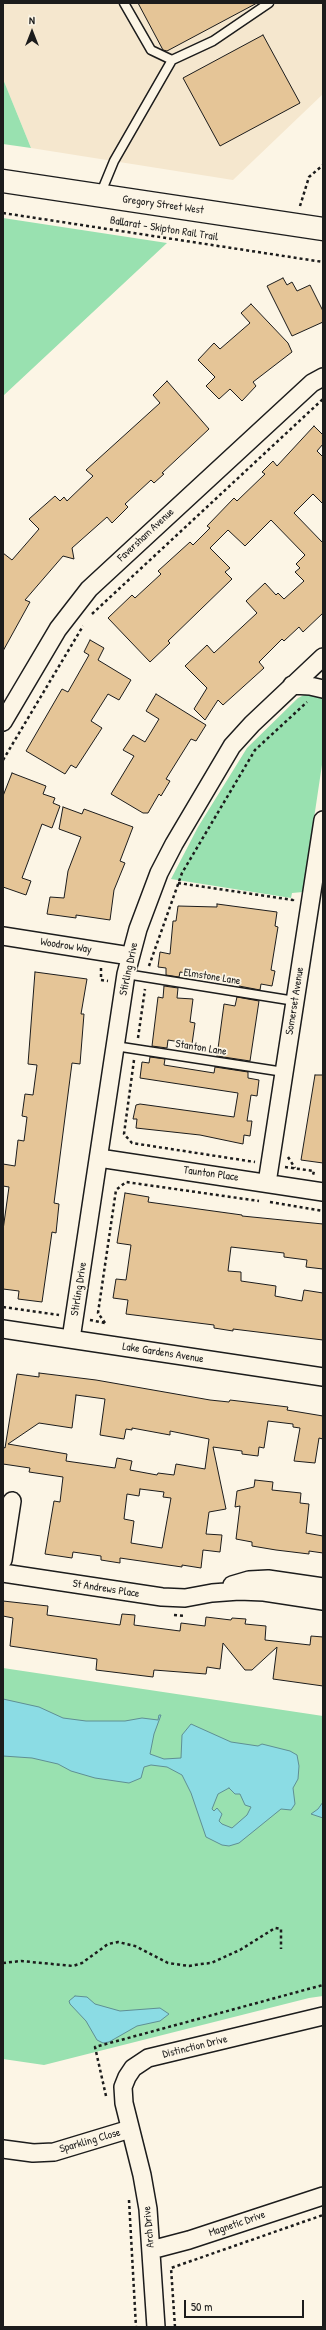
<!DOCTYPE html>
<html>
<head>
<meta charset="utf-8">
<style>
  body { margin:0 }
  #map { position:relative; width:326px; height:2330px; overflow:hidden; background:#fcf5e5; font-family:"Patrick Hand",sans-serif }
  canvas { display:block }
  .frame { position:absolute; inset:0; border:4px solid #1c1c1c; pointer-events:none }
  .north { position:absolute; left:12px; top:12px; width:40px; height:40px; -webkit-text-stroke:3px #fcf5e5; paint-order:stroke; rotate:0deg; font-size:11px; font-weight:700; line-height:16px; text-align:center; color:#1c1c1c }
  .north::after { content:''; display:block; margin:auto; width:14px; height:18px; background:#1c1c1c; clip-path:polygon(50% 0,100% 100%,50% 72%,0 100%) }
  .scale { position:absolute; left:184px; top:2300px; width:120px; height:18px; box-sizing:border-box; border:2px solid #1c1c1c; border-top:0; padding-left:5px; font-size:12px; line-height:14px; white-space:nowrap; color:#1c1c1c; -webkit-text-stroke:3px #fcf5e5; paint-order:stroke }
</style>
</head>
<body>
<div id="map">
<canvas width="326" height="2330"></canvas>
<div class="frame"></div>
<div class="north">N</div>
<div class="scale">50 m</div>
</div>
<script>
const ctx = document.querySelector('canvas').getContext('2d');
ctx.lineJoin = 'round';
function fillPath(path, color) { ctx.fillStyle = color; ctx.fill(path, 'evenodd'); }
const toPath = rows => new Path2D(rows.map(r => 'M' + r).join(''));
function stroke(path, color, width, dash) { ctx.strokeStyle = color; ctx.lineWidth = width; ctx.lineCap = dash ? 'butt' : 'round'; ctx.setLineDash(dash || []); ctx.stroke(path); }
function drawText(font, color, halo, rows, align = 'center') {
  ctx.font = font + ' "Patrick Hand",sans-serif'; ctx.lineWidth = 3.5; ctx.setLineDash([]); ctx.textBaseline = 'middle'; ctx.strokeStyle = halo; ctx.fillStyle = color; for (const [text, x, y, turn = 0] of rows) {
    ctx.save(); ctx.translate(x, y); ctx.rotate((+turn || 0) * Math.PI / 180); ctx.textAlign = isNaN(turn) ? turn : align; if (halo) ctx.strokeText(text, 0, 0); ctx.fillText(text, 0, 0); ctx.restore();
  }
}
fillPath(toPath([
  [3,3,323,3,323,94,233,180,31,148,3,79]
]), '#f5e7ce');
fillPath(toPath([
  [3,79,31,148,3,144],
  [3,218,167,243,3,396],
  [306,694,323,697,323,758,303,892,292,893,291,898,171,879,198,827,247,748,298,698],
  [3,1668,323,1716,323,1996,309,1998,44,2065,3,2059]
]), '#99e1b0');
const water = toPath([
  [3,1699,39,1707,63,1718,86,1721,125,1721,142,1718,158,1720,159,1715,161,1715,154,1734,150,1754,164,1759,181,1758,182,1735,191,1724,231,1742,258,1746,262,1744,290,1751,297,1755,299,1766,298,1779,293,1788,295,1804,291,1810,281,1809,239,1843,229,1846,222,1845,206,1837,191,1793,182,1775,167,1767,151,1765,144,1767,141,1778,129,1783,95,1778,71,1771,58,1764,32,1758,3,1756,3,1699],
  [229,1788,235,1794,240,1794,245,1805,251,1807,247,1815,232,1828,222,1824,219,1821,222,1814,217,1808,214,1811,212,1809,218,1794,229,1788],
  [323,1802,323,1818,311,1814,318,1809,323,1802],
  [75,1996,87,1997,95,2004,120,2011,160,2008,169,2014,160,2021,137,2026,109,2042,103,2043,97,2040,86,2021,70,2004,69,2001,75,1996]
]);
fillPath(water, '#8bdce4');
stroke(water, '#5f8f94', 1);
const building = toPath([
  [138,3,257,3,167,51,163,50,138,3],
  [263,35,300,103,220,146,183,78,263,35],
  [283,278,287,285,292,282,297,291,310,285,323,311,323,322,292,336,267,286,283,278],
  [251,304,288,343,292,352,253,382,256,386,242,401,230,389,219,399,206,386,215,377,198,360,214,343,220,349,250,323,241,313,251,304],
  [167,381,209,429,162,473,164,474,154,483,151,480,125,504,128,507,112,523,107,517,72,548,74,559,63,556,25,600,30,602,3,651,3,553,12,560,39,529,29,519,55,496,60,501,64,497,67,501,93,476,86,470,160,403,153,395,167,381],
  [314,426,323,435,323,444,317,451,323,457,323,504,313,494,294,513,323,543,323,613,303,632,299,627,284,641,282,639,259,662,264,668,223,705,218,700,205,720,194,709,207,688,185,666,207,645,214,653,257,613,246,601,265,583,276,595,278,593,284,599,304,581,295,572,300,568,296,564,305,555,271,520,245,546,228,530,210,548,230,568,225,572,232,579,168,641,170,643,150,662,108,618,132,595,135,598,161,574,158,571,190,542,193,545,210,528,207,526,234,498,237,501,265,474,262,472,273,461,277,466,314,426],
  [90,640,104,648,98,660,131,680,119,700,108,694,91,721,102,728,76,768,71,765,65,774,26,751,62,689,68,692,89,655,84,652,90,640],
  [156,694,206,725,196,741,191,739,166,779,170,781,161,796,159,794,148,813,143,813,111,794,134,756,123,750,133,735,145,742,159,719,146,711,156,694],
  [12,773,46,786,43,794,55,798,53,803,60,806,52,828,42,824,22,878,31,881,26,895,3,887,3,796,12,773],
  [63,807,82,814,84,809,133,827,120,861,125,863,114,890,110,920,76,915,76,918,47,914,50,897,64,898,68,871,81,837,59,829,63,807],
  [217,904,277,912,275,926,278,927,271,970,275,971,272,986,261,984,260,990,239,986,240,981,180,972,179,977,166,975,166,968,158,967,160,952,170,954,173,921,176,921,178,906,217,907,217,904],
  [35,972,87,979,81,1014,84,1014,80,1064,72,1063,54,1203,59,1204,56,1233,52,1232,42,1302,18,1299,19,1291,3,1289,3,1230,9,1187,3,1186,3,1164,15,1166,18,1140,24,1141,27,1117,22,1116,25,1094,33,1095,37,1065,28,1064,35,972],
  [164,986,178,988,177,998,193,999,190,1022,195,1023,192,1044,168,1040,167,1048,152,1046,158,997,163,998,164,986],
  [237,997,259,1001,250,1061,217,1056,224,1004,235,1006,237,997],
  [150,1057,165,1059,164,1065,214,1073,215,1067,248,1072,248,1078,259,1080,257,1096,251,1095,247,1121,252,1121,250,1136,244,1135,243,1144,200,1135,136,1128,137,1119,133,1119,136,1105,140,1104,234,1117,238,1093,140,1078,142,1062,149,1063,150,1057],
  [315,1075,323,1075,323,1163,301,1160,315,1075],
  [125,1193,149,1197,148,1202,242,1215,242,1216,323,1224,323,1269,306,1267,307,1260,284,1257,284,1253,231,1247,228,1271,241,1272,241,1281,276,1286,275,1296,302,1301,304,1290,323,1293,323,1340,233,1329,233,1331,214,1328,214,1325,126,1314,128,1300,113,1298,116,1279,126,1280,131,1245,117,1243,125,1193],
  [39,1373,96,1380,210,1400,229,1402,230,1400,288,1407,287,1410,323,1416,323,1439,319,1438,315,1463,294,1461,300,1428,293,1427,293,1424,268,1421,264,1448,259,1447,258,1456,242,1454,242,1451,213,1447,226,1509,209,1512,206,1534,222,1535,220,1552,203,1550,201,1568,182,1565,182,1567,120,1558,120,1563,101,1560,101,1556,73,1552,72,1558,45,1554,54,1501,60,1502,63,1477,29,1472,30,1468,3,1464,3,1447,5,1448,17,1374,39,1377,39,1373],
  [76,1395,105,1399,100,1435,124,1439,126,1429,132,1430,132,1428,170,1435,170,1431,209,1439,205,1469,176,1464,174,1475,158,1473,157,1475,130,1470,132,1461,117,1458,115,1468,66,1461,67,1454,8,1444,39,1423,72,1428,76,1395],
  [140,1489,164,1492,163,1497,171,1498,162,1548,131,1543,134,1521,124,1519,127,1494,139,1496,140,1489],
  [255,1480,273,1482,272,1490,301,1493,300,1503,309,1504,306,1533,323,1536,323,1553,309,1551,309,1554,276,1550,252,1546,252,1542,236,1539,240,1506,235,1507,237,1491,254,1487,255,1480],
  [3,1601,48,1606,47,1615,120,1625,122,1614,135,1615,134,1625,180,1631,181,1623,205,1626,206,1617,231,1620,232,1618,246,1619,245,1624,266,1626,265,1640,310,1645,311,1636,323,1637,323,1686,273,1679,277,1647,252,1670,245,1670,223,1643,220,1669,207,1667,206,1674,154,1670,153,1677,96,1670,97,1659,10,1646,13,1618,3,1616,3,1601]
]);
fillPath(building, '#e5c597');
stroke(building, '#1c1c1c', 1);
const service = toPath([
  [124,3,151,50,172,60,213,41,269,3],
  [100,195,114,161,172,60],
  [126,974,295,1001],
  [115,1046,284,1072]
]);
const minor = toPath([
  [292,685,310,686,323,689],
  [3,722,58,629,89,589,312,383,323,377],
  [3,936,130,956],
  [99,1158,323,1192],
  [267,1183,323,820],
  [3,1329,323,1377],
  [71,1339,126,974,138,929,159,873,174,844,232,746,252,724,323,657],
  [3,1560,12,1501],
  [3,1573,162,1597,185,1598,212,1593,239,1591,264,1592,323,1601],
  [232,1585,249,1580,268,1579,323,1587],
  [3,2149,33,2153,54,2152,130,2129],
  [151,2250,189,2240,323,2196],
  [156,2327,148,2209,142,2175,124,2103,123,2087,127,2077,133,2068,148,2058,323,2016]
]);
const secondary = toPath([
  [3,181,323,229]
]);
stroke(service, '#1c1c1c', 11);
stroke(minor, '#1c1c1c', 20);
stroke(secondary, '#1c1c1c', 25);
stroke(toPath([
  [300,206,309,177,323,165],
  [3,213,323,262],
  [92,614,323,399],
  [3,760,83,626],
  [178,883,293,900,293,898],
  [149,966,182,873,255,750,307,702],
  [101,968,101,980,108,981],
  [138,1038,145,989],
  [134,1060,124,1134,132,1143,255,1162],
  [288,1157,295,1168],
  [285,1167,314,1171,313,1175],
  [270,1202,323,1211],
  [3,1307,59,1315],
  [90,1320,105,1323],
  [105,1323,98,1313,116,1190,126,1182,259,1201],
  [174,1615,185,1616],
  [3,1963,21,1961,73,1966,82,1963,108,1944,118,1942,135,1946,168,1963,189,1966,200,1964,211,1963,240,1950,275,1928,281,1929,281,1949],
  [106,2096,95,2047,323,1985],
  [129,2200,136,2327],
  [175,2327,171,2268,323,2215]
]), '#1c1c1c', 2.5, [3, 3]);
stroke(service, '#fcf5e5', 8);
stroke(minor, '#fcf5e5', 17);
stroke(secondary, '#fcf5e5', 22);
drawText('11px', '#1c1c1c', '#fcf5e5', [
  ["Gregory Street West",163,205,8],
  ["Ballarat - Skipton Rail Trail",164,229,9],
  ["Faversham Avenue",146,535,-43],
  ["Woodrow Way",66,946,9],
  ["Stirling Drive",129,969,-78],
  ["Elmstone Lane",212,977,9],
  ["Somerset Avenue",295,1001,-81],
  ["Stanton Lane",201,1048,9],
  ["Taunton Place",211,1174,8],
  ["Stirling Drive",79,1289,-81],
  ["Lake Gardens Avenue",163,1353,9],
  ["St Andrews Place",106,1589,9],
  ["Distinction Drive",195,2047,-14],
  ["Sparkling Close",90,2141,-16],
  ["Magnetic Drive",237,2224,-19],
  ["Arch Drive",149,2227,-95]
]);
</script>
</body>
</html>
